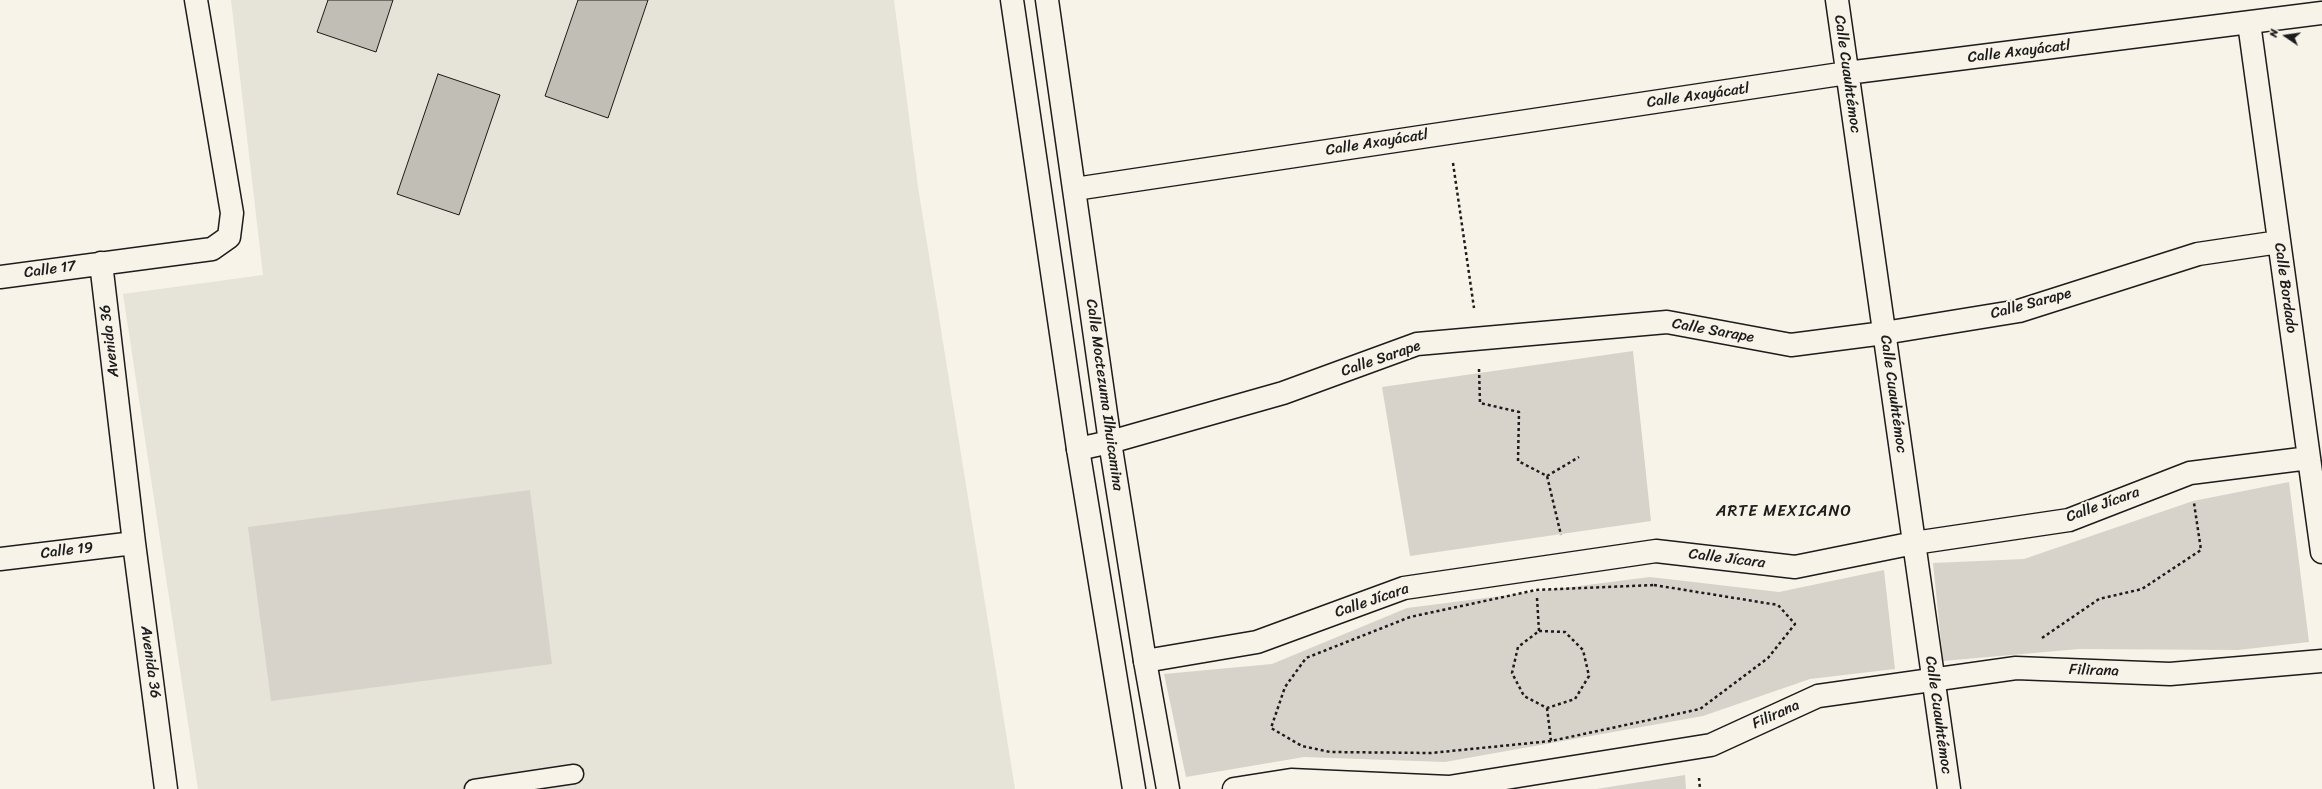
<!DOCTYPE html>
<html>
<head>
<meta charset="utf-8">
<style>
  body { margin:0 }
  #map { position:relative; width:2322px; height:789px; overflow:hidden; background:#f7f3e8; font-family:Sriracha,sans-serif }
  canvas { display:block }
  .north { position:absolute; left:2266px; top:16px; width:40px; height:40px; -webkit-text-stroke:3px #f7f3e8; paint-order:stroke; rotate:283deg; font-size:11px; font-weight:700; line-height:16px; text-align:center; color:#1c1c1c }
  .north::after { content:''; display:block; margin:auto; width:14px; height:18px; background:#1c1c1c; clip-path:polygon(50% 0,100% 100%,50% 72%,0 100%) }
</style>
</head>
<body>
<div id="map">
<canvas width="2322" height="789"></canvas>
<div class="north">N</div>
</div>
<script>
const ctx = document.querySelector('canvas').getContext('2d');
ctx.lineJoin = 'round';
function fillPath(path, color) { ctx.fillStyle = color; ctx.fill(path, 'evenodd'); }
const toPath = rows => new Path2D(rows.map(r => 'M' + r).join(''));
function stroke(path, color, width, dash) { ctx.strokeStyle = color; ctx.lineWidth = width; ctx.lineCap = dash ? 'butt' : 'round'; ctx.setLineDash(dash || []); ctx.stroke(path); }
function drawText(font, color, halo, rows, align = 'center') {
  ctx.font = font + ' Sriracha,sans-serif'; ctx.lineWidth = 4; ctx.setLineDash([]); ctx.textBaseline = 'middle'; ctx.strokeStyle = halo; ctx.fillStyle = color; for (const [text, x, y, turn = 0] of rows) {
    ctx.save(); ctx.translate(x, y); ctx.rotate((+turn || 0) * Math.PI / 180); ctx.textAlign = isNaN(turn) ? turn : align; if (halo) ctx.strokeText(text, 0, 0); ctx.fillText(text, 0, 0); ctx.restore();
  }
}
fillPath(toPath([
  [231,0,894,0,918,187,1015,789,198,789,123,294,263,275]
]), '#e6e3d9');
fillPath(toPath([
  [1633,351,1651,521,1410,556,1382,387],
  [2289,482,2309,642,2238,650,2079,649,1943,661,1933,563,2024,559,2193,501],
  [530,490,552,664,271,701,248,527],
  [1884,570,1895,669,1810,679,1703,716,1445,762,1304,757,1186,777,1164,674,1272,664,1407,608,1650,577,1779,592],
  [1685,775,1686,789,1596,789]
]), '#d7d3cb');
const building = toPath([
  [328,0,393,0,376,52,317,32,328,0],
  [578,0,648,0,608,118,545,96,578,0],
  [438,74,500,95,459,215,397,194,438,74]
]);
fillPath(building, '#c0beb5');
stroke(building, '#1c1c1c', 1);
const lane = toPath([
  [474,789,574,774]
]);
const street = toPath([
  [1837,0,1949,789],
  [2249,23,2322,552],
  [1075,189,1847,73,2322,13],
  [101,263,134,543,166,789],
  [0,277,212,249,229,237,232,213,196,0],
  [1078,449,1110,442,1283,393,1417,344,1667,322,1791,345,1884,333,2019,311,2198,254,2279,242],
  [0,559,134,543],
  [1145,661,1257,642,1404,588,1656,551,1795,567,1914,543,2069,520,2190,473,2309,458],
  [1234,789,1291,780,1449,787,1711,745,1818,696,2016,668,2170,674,2322,661]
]);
const secondary = toPath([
  [1012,0,1078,449,1134,789],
  [1047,0,1110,442,1145,661,1168,789]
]);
stroke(lane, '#1c1c1c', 21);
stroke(street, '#1c1c1c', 25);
stroke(secondary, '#1c1c1c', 25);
stroke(toPath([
  [1453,163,1474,308],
  [1479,369,1480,403,1519,412,1518,461,1547,476,1561,535],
  [1547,476,1579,457],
  [1654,585,1778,605,1795,624,1768,658,1700,709,1551,741,1431,753,1330,752,1302,746,1271,728,1285,687,1306,658,1410,617,1536,590,1654,585],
  [1537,598,1539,631],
  [1539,631,1565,632,1583,650,1589,676,1575,699,1547,708,1524,696,1512,673,1518,647,1539,631],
  [2042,638,2099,599,2142,589,2201,550,2194,503],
  [1547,708,1551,741],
  [1699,778,1700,789]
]), '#1c1c1c', 2.5, [3, 3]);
stroke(lane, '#f7f3e8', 18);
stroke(street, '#f7f3e8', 22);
stroke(secondary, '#f7f3e8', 22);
drawText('15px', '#1c1c1c', '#f7f3e8', [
  ["Calle Axayácatl",2019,52,-7],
  ["Calle Cuauhtémoc",1847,74,82],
  ["Calle Axayácatl",1698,96,-8],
  ["Calle Axayácatl",1377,143,-9],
  ["Calle 17",50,270,-8],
  ["Calle Bordado",2285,288,82],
  ["Calle Sarape",2031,304,-15],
  ["Calle Sarape",1713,331,10],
  ["Avenida 36",110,341,-97],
  ["Calle Sarape",1381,359,-19],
  ["Calle Cuauhtémoc",1893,394,82],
  ["Calle Moctezuma Ilhuicamina",1104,395,82],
  ["Calle Jícara",2103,505,-20],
  ["Calle 19",67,551,-7],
  ["Calle Jícara",1727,559,7],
  ["Calle Jícara",1372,601,-19],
  ["Avenida 36",150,662,82],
  ["Filirana",2094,671,2],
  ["Filirana",1776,715,-24],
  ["Calle Cuauhtémoc",1938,715,82]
]);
ctx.letterSpacing = '1px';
drawText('16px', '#1c1c1c', '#f7f3e8', [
  ["ARTE MEXICANO",1784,512]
]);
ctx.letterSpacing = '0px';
</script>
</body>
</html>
